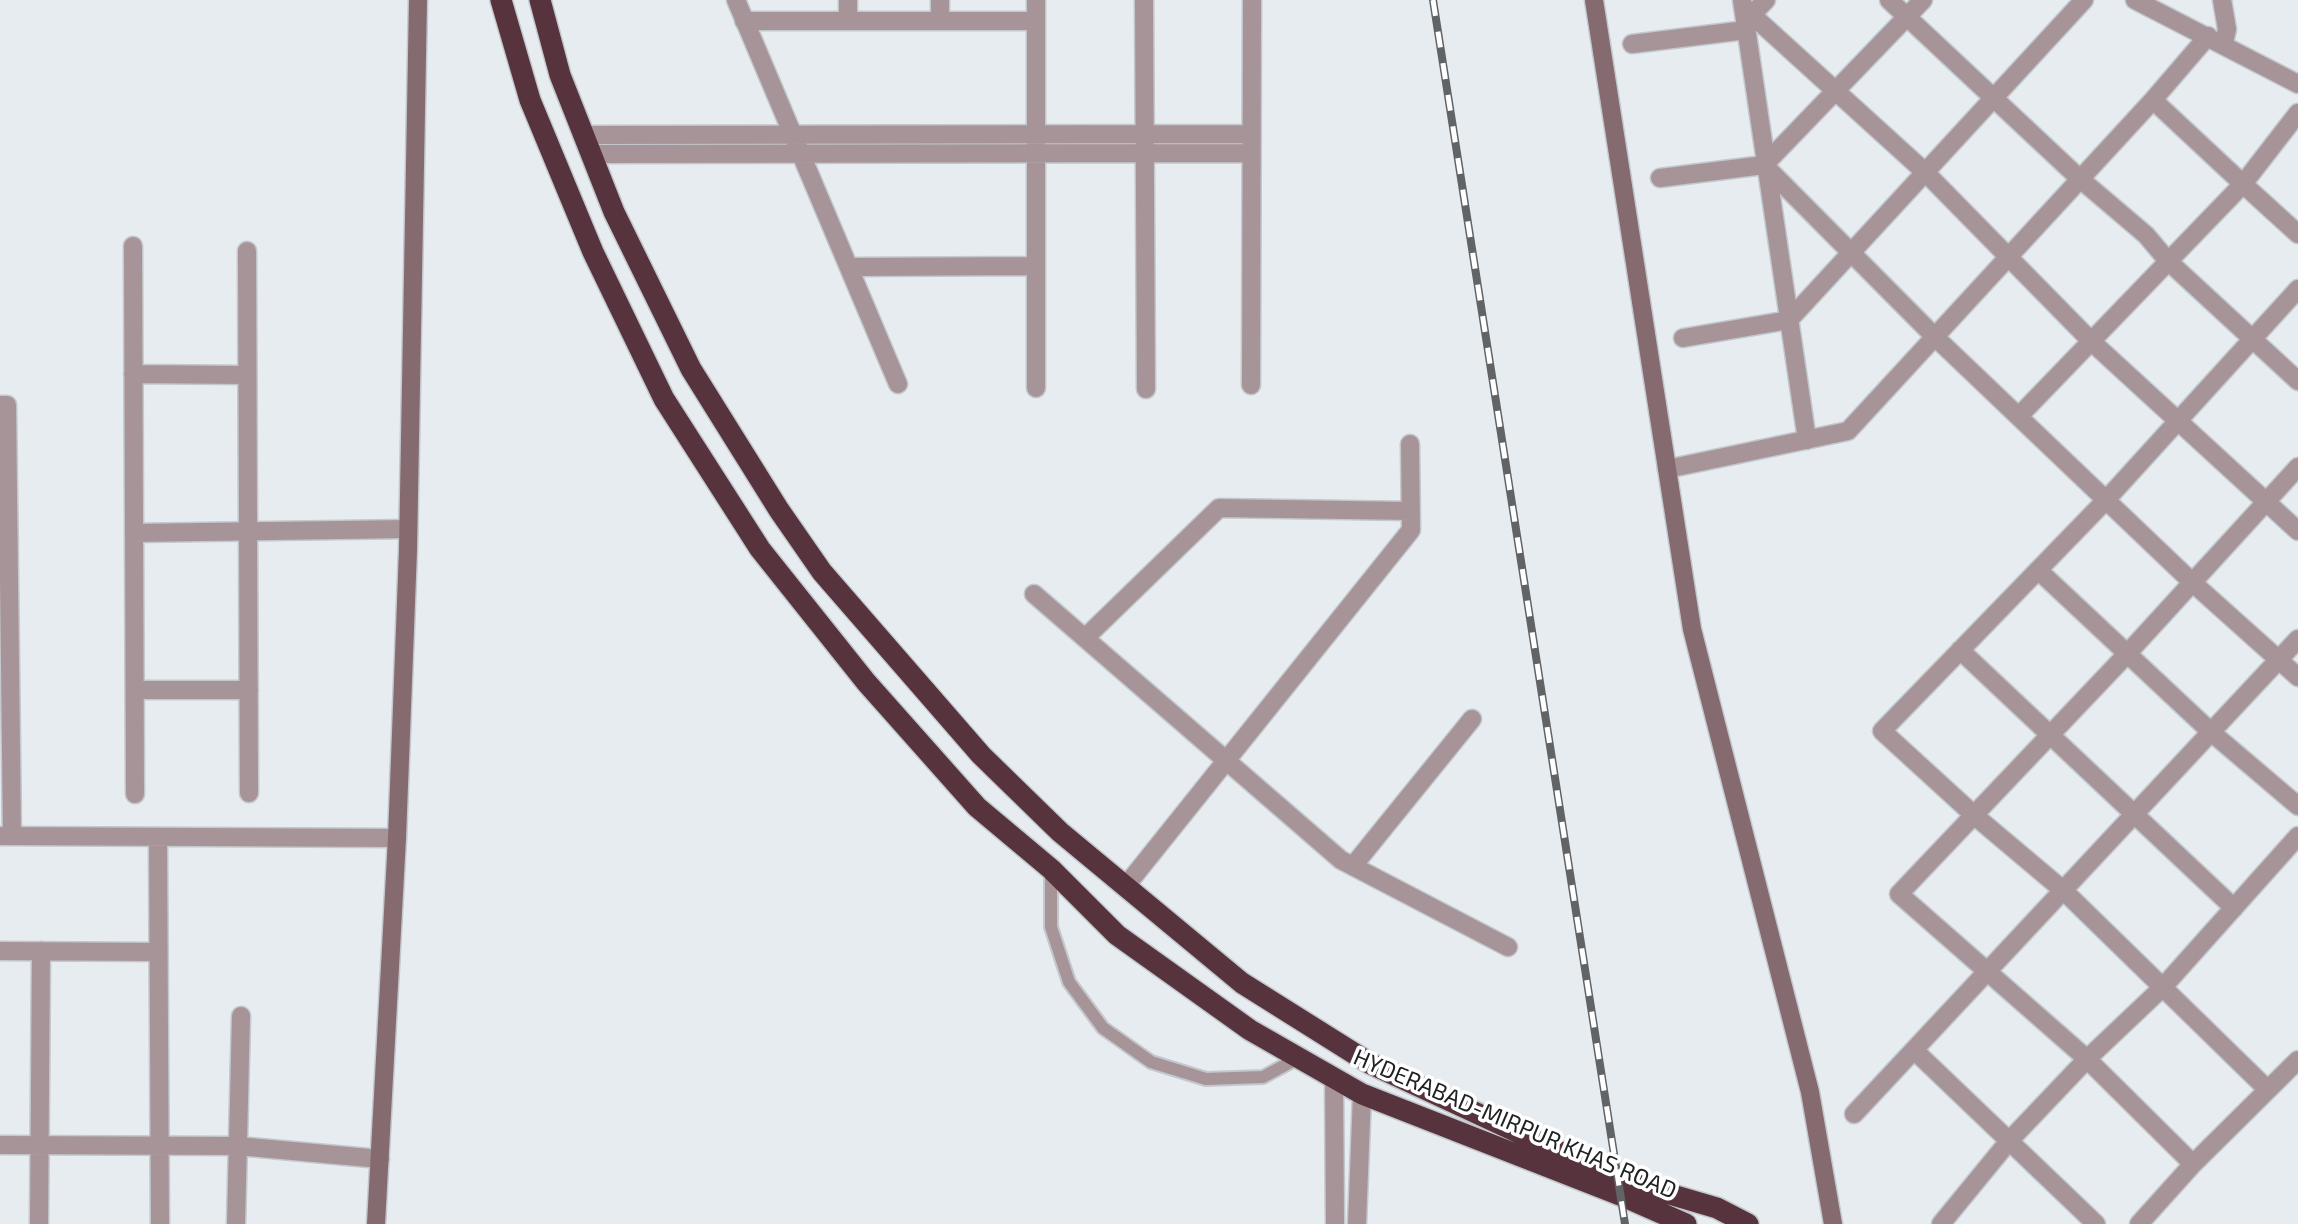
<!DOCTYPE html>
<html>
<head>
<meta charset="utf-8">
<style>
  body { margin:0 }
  canvas { display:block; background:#e7ecf1 }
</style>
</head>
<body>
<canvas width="2298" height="1224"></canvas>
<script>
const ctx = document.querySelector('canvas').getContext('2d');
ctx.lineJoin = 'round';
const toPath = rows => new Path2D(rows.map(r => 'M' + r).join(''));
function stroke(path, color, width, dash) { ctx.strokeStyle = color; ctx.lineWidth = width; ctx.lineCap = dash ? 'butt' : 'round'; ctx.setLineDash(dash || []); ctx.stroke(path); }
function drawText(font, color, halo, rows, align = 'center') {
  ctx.font = font + ' "Exo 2",sans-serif'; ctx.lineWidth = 7; ctx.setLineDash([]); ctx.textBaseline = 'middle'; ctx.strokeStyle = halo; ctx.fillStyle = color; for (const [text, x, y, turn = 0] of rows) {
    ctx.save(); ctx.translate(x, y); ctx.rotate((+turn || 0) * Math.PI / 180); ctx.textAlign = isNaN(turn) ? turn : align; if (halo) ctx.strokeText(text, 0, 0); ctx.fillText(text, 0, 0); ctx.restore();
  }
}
const lane = toPath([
  [1051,869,1051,927,1069,982,1103,1028,1151,1062,1206,1079,1263,1077,1300,1057]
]);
const street = toPath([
  [736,0,898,384],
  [848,0,848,21],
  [1036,0,1036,388],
  [1144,0,1146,389],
  [1742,0,1807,440],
  [1889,0,2079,178,2146,235,2168,261,2298,381],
  [2135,0,2298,84],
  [2222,0,2227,29,2224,43],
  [1752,15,1926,173,2092,342,2298,531],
  [744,21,1036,21],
  [940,21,940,0],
  [1745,22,1766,0],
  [2208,36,2153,100,2243,184,2298,113],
  [1632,44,1746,30],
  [584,135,1251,134],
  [591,154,1251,153],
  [1764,165,1934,336,2193,583,2298,677],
  [1660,178,1764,165,1923,0],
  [133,246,135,794],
  [247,251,249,793],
  [849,267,1036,266],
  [1683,338,1789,320,2084,0],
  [133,374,247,375],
  [1251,385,1252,0],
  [0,405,7,405,12,836],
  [2019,416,2243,184,2298,234],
  [1667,469,1848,431,2153,100],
  [134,533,408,529],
  [2038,570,2211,732,2298,806],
  [1034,594,1341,860,1508,947],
  [1085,638,1219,508,1410,511],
  [1960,650,2234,908],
  [135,690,249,690],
  [0,836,397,838],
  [158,838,160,1224],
  [1353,866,1472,719],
  [1125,887,1411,530,1410,444],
  [0,951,158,952],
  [1914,1050,2096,1224],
  [1334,1077,1335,1224],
  [2268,1090,2064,891,1975,816,1882,731,2106,500,2298,289],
  [1854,1114,2298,639],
  [0,1145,238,1146,380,1159],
  [2193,1164,2087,1059,1899,894,2127,654,2298,467],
  [39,1224,41,951],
  [236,1224,241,1016],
  [1357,1224,1362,1094],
  [1941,1224,2009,1141,2087,1059,2163,987,2298,836],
  [2139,1224,2193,1164,2298,1060]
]);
const secondary = toPath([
  [1594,0,1692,629,1810,1092,1833,1224],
  [376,1224,397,838,408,550,418,0]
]);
const highway = toPath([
  [501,0,530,100,593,252,664,399,760,549,866,682,977,807,1051,869,1117,935,1250,1030,1362,1094,1620,1195,1686,1224],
  [540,0,560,75,614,212,691,369,779,510,822,572,981,755,1060,832,1242,983,1371,1064,1618,1179,1717,1208,1748,1224]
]);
stroke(lane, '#c3c8cc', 16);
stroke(street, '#c3c8cc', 21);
stroke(secondary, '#c3c8cc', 21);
stroke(highway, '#c3c8cc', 24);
stroke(lane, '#a79498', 12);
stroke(street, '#a79498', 18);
stroke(secondary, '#856a70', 18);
stroke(highway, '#57343d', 21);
const rail = toPath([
  [1433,0,1625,1224]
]);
stroke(rail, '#616466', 8);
stroke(rail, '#fff', 5, [16]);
drawText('23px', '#202223', '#fff', [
  ["HYDERABAD-MIRPUR KHAS ROAD",1515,1124,23]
]);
</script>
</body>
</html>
